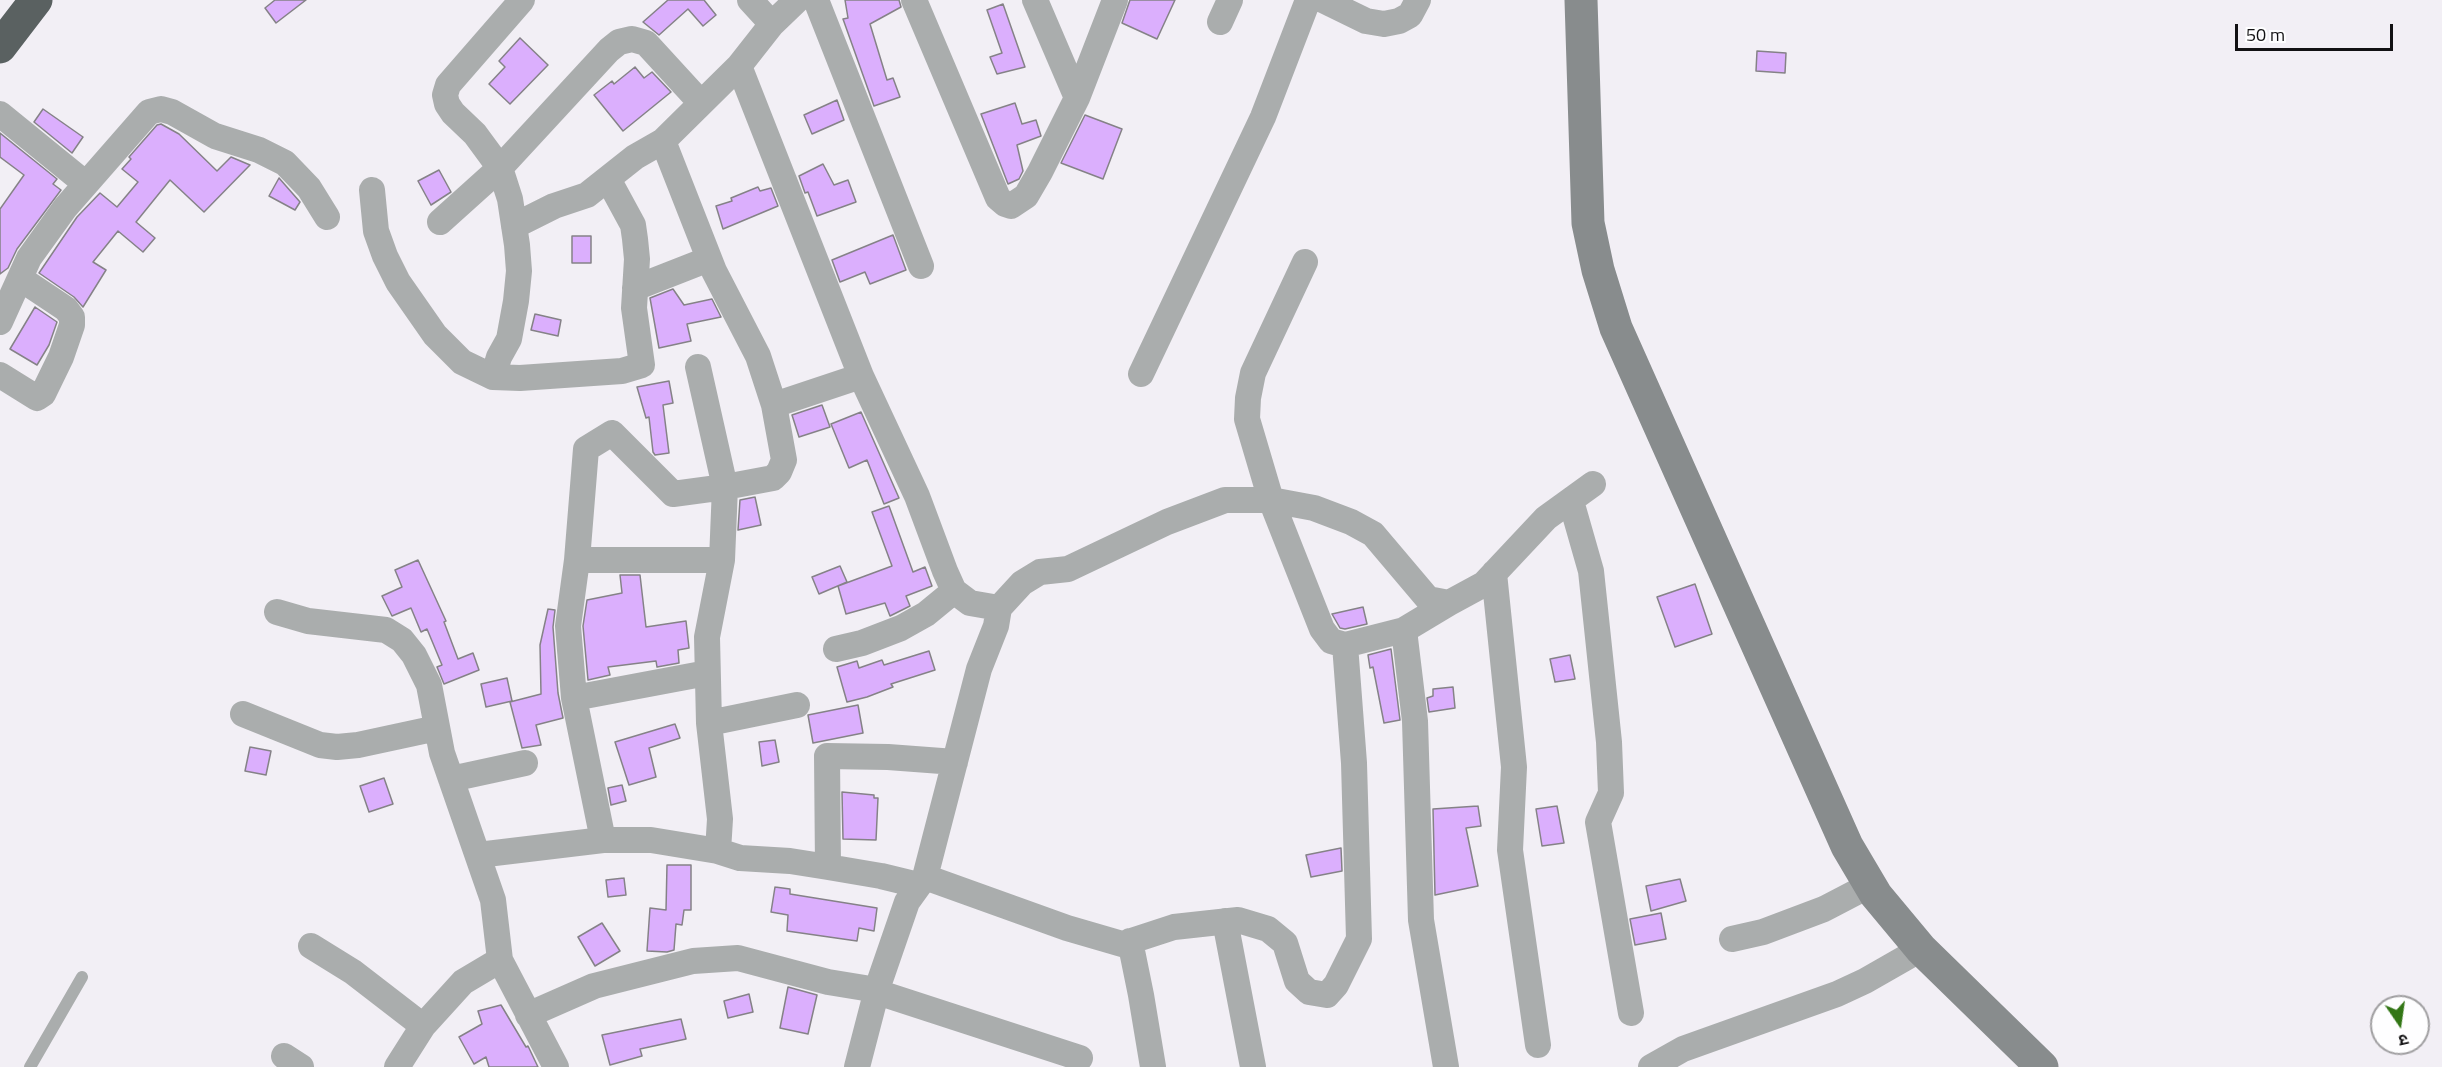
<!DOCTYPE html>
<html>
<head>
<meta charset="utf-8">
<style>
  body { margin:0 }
  #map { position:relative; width:2442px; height:1067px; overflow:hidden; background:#f2eff5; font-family:"Titillium Web","Noto Sans Devanagari",sans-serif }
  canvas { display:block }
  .north { position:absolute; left:2370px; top:995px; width:60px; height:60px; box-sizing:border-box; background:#fefeff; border:2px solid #a09fa1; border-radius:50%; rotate:167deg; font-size:16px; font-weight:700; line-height:24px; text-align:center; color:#121113 }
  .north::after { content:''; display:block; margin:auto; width:21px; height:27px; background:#327615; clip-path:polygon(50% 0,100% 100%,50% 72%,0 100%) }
  .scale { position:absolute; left:2235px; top:24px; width:158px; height:27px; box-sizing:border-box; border:3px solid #121113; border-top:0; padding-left:8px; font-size:18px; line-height:21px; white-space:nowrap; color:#121113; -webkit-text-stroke:4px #fefeff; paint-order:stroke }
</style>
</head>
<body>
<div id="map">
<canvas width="2442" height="1067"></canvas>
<div class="north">उ</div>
<div class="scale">50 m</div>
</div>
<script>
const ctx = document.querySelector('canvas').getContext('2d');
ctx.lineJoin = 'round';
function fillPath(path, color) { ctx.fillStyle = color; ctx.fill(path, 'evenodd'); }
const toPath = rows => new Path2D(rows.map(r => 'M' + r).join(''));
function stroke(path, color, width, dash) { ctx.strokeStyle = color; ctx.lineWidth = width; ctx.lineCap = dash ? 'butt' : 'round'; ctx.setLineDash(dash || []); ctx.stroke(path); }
const building = toPath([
  [275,0,306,0,276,23,265,8,275,0],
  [668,0,704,0,716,15,703,26,688,9,659,35,643,22,668,0],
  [845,0,899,0,901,7,870,24,887,80,893,78,900,97,874,106,843,19,848,18,845,0],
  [1130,0,1175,0,1157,39,1122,23,1130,0],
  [1003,4,1025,67,997,74,990,57,1002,53,987,10,1003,4],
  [520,38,548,65,510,104,489,84,505,67,499,61,520,38],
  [1757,51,1786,53,1785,73,1756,71,1757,51],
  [635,67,644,78,652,72,671,92,623,131,594,95,612,81,614,84,635,67],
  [837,100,844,120,812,134,804,115,837,100],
  [1015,103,1022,124,1036,120,1041,136,1017,145,1023,171,1019,179,1008,184,981,114,1015,103],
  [43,109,83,137,72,153,34,122,43,109],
  [1085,115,1122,129,1103,179,1061,163,1085,115],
  [161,124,179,134,217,171,231,157,250,165,204,212,170,180,136,222,155,238,143,252,118,231,93,262,106,270,83,307,74,297,39,273,77,217,100,193,117,207,138,182,122,169,131,159,129,157,157,125,161,124],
  [0,133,57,179,53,184,61,190,17,249,8,268,0,274,0,209,24,175,0,157,0,133],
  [823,164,834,185,848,180,856,202,817,216,808,192,805,193,799,176,823,164],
  [439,170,451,192,431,205,418,181,439,170],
  [279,178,300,202,295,210,269,196,279,178],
  [758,187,760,191,771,188,778,206,723,229,716,206,732,201,731,198,758,187],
  [893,235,906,270,870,284,865,272,840,282,832,260,893,235],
  [572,236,591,236,591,263,572,263,572,236],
  [673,289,684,305,712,299,721,317,687,324,691,341,659,348,650,298,673,289],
  [35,307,57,322,49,345,37,365,10,349,35,307],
  [535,314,561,320,558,336,531,330,535,314],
  [669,381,673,403,663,405,669,453,655,455,653,452,649,417,646,418,637,387,669,381],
  [822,405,830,427,799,437,792,415,822,405],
  [861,412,899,498,884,504,867,460,849,468,831,424,861,412],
  [755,497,761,525,738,530,740,500,755,497],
  [889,506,913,572,925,567,932,586,906,596,910,606,890,616,885,603,846,614,838,586,892,566,872,512,889,506],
  [418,560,446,621,444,622,458,659,473,653,479,670,444,684,437,667,442,665,427,629,421,632,411,608,392,616,382,596,402,587,395,570,418,560],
  [840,566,847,582,819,594,812,577,840,566],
  [620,575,640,575,646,627,686,621,689,648,678,650,679,663,657,667,656,661,608,667,610,675,588,680,583,626,587,600,622,593,620,575],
  [1695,584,1712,634,1675,647,1657,597,1695,584],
  [1363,607,1367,624,1345,629,1340,628,1332,614,1363,607],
  [548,609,555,610,553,627,558,693,563,718,536,725,541,745,522,748,510,702,541,694,540,645,548,609],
  [1391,649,1400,720,1384,723,1373,667,1370,668,1368,655,1391,649],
  [929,651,935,670,891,684,893,687,867,697,847,702,837,667,857,661,859,668,882,660,884,665,929,651],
  [1570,655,1575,679,1555,682,1550,659,1570,655],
  [507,678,512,701,486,707,481,684,507,678],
  [1453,687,1455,708,1429,712,1427,698,1433,696,1433,689,1453,687],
  [858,705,863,733,813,743,808,715,858,705],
  [675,724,680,738,649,748,656,777,629,785,615,742,675,724],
  [775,740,779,762,762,766,759,742,775,740],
  [250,747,271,751,266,775,245,771,250,747],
  [384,778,393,804,369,812,360,786,384,778],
  [622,785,626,801,611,805,608,788,622,785],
  [842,792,874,795,874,798,878,798,876,840,843,839,842,792],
  [1478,806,1481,826,1466,828,1478,886,1435,895,1433,809,1478,806],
  [1557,806,1564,843,1542,846,1536,809,1557,806],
  [1341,848,1342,871,1311,877,1306,855,1341,848],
  [667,865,691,865,691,910,684,910,682,925,676,924,674,950,667,952,647,951,650,908,666,910,667,865],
  [624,878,626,895,608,897,606,880,624,878],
  [1680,879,1686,901,1651,911,1646,886,1680,879],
  [775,887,790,889,790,894,877,908,874,931,859,928,857,941,787,931,788,915,771,912,775,887],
  [1661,913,1666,939,1635,945,1630,919,1661,913],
  [602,923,620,951,595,966,578,937,602,923],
  [788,987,817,995,808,1034,780,1028,788,987],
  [749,994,753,1012,728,1018,724,1001,749,994],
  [501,1005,526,1047,528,1046,538,1067,489,1067,486,1057,474,1064,459,1037,482,1024,478,1011,501,1005],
  [681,1019,686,1039,640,1049,642,1056,610,1065,602,1035,681,1019]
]);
fillPath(building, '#dbaffd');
stroke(building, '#858287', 1.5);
stroke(toPath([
  [30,1067,82,977]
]), '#aaadad', 12);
stroke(toPath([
  [750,0,772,24],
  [816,0,921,266],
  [914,0,998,198,1005,204,1011,206,1026,196,1040,172,1077,98,1115,0],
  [1035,0,1077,98],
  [1323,0,1366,21,1384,24,1399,21,1410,15,1418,0],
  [1220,22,1230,0],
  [739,66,861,376,917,496,945,571,954,591,970,603,999,608,1022,583,1040,572,1068,569,1167,522,1225,500,1271,500,1314,508,1351,522,1373,534,1428,599,1449,603,1484,584,1546,518,1593,484],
  [0,114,86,184],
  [372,190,376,231,385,256,398,282,435,335,462,362,493,377,520,378,622,371,642,365,634,308,637,259,635,239,633,225,608,179],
  [440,222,500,168,609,50,619,42,632,39,646,43,701,103],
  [514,226,554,206,587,195,635,157,663,141,739,66,772,24,797,0],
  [1305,262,1253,373,1248,398,1247,419,1271,500,1322,629,1331,641,1345,645,1404,630,1449,603],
  [635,288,709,259],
  [0,322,29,258,65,208,149,112,161,109,172,112,215,136,259,150,285,163,309,188,327,217],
  [1141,374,1263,117,1308,0],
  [0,375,37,398,43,394,61,357,72,325,72,317,66,309,21,279],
  [493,377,499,357,509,339,516,301,519,271,517,245,510,199,500,168,475,134,453,113,447,104,445,95,448,85,522,0],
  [774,405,861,376],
  [1571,501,1591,571,1609,742,1611,793,1598,822,1631,1013],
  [577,560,586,449,612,433,673,494,725,487,698,367],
  [1494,573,1514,767,1510,850,1538,1045],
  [277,612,308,621,386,630,402,640,414,655,429,685,442,753,493,900,500,960,556,1067],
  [1404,630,1415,721,1421,920,1446,1067],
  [836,649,862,643,901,628,926,614,954,591],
  [574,698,568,626,577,560,722,560],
  [243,714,320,745,337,747,358,745,437,728],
  [709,723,797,705],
  [451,779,525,763],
  [603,840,651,840,718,851,720,819,709,723,707,637,722,560,725,487,773,478,779,472,784,460,774,405,758,356,714,271,663,141],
  [718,851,740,858,790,861,828,867],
  [478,855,603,840,574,698,707,673],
  [925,877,1067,928,1122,944,1174,927,1238,920,1268,929,1285,943,1297,981,1309,992,1327,995,1336,985,1359,939,1354,763,1345,645],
  [918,885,881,876,828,867,827,756,888,757,955,762],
  [1225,921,1253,1067],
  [1732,939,1763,932,1824,909,1870,885],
  [1130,941,1141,995,1153,1067],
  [311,946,353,972,423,1026],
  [877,992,1080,1058],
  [528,1015,594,986,693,961,738,958,828,982,877,990],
  [284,1056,301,1067],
  [397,1067,423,1026,463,982,500,960],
  [857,1067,878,986,907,902,925,877,979,669,996,626,999,608],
  [1651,1067,1683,1049,1837,994,1865,981,1921,949]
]), '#aaadad', 26);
stroke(toPath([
  [1581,0,1588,223,1598,270,1616,328,1847,846,1876,895,1921,949,2042,1067]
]), '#888c8d', 33);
stroke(toPath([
  [0,47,36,0]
]), '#5a6161', 33);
</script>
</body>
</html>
